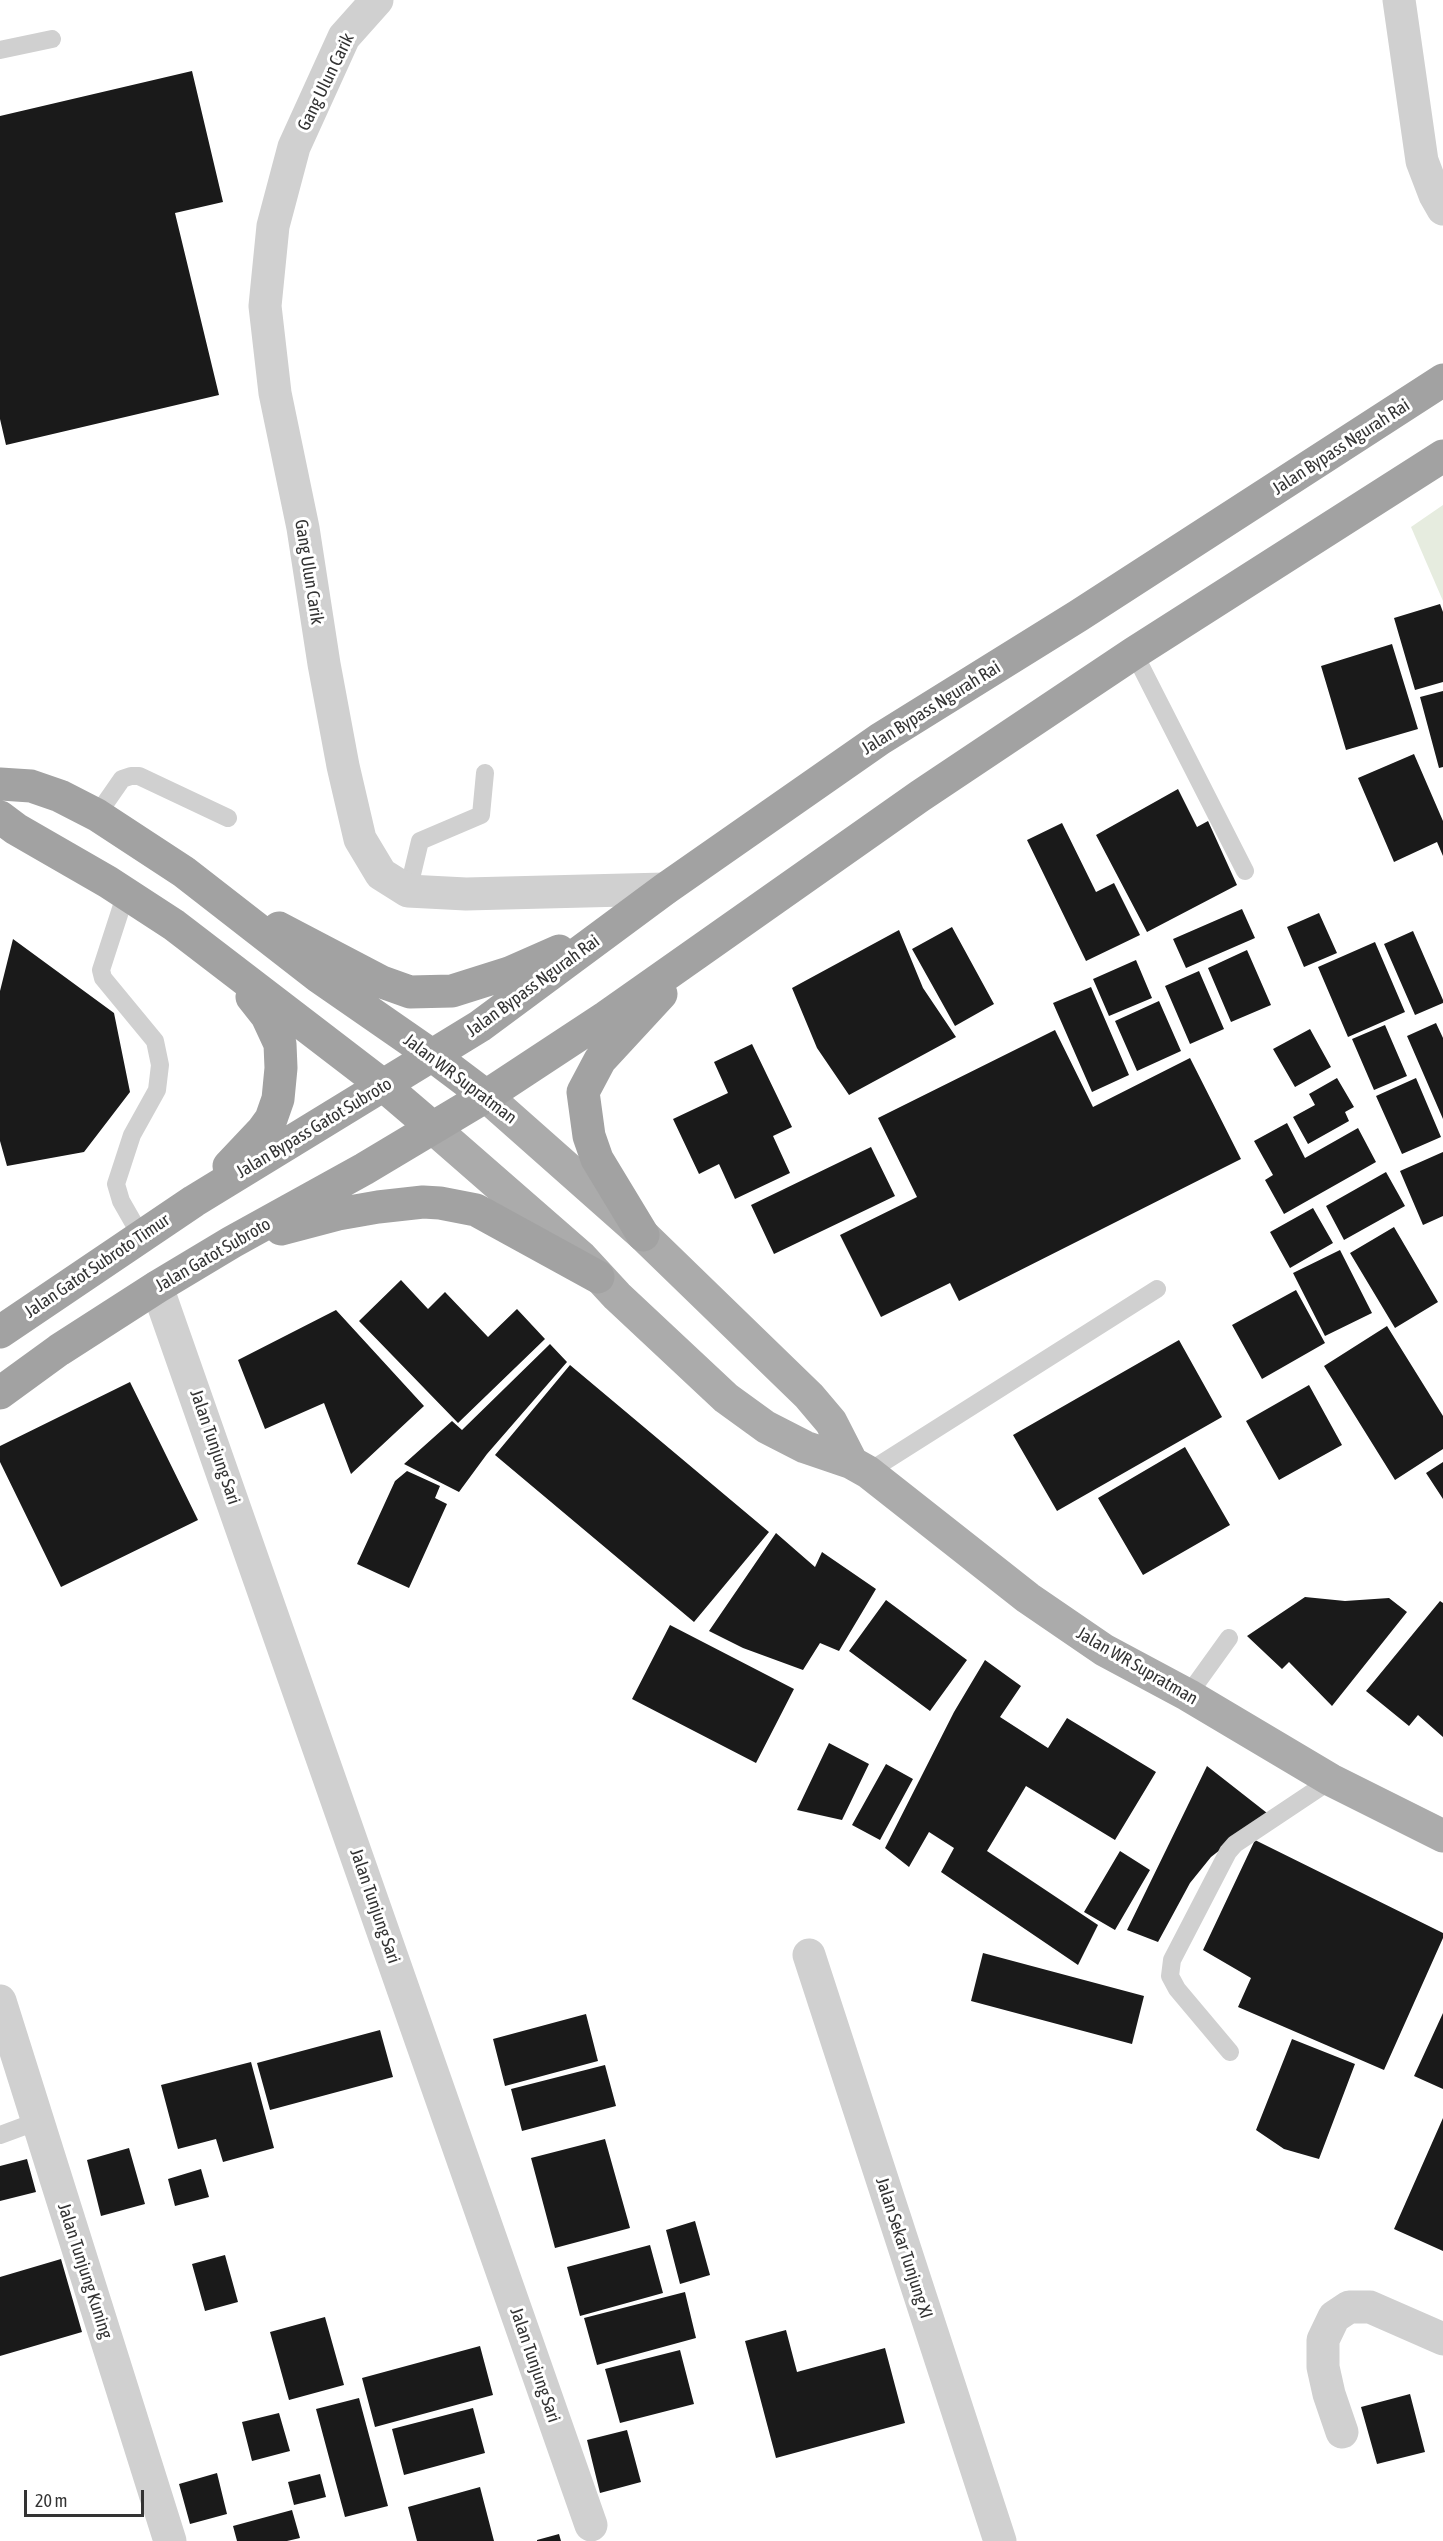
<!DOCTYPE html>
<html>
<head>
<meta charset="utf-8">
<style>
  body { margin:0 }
  #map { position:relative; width:1443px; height:2541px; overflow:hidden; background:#fff; font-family:"Asap Condensed",sans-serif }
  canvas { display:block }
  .scale { position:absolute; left:24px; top:2490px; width:120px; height:27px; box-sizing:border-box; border:3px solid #333; border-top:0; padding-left:8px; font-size:18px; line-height:21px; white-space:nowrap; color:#333; -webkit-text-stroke:4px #fff; paint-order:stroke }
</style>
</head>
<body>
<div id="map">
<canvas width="1443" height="2541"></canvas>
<div class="scale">20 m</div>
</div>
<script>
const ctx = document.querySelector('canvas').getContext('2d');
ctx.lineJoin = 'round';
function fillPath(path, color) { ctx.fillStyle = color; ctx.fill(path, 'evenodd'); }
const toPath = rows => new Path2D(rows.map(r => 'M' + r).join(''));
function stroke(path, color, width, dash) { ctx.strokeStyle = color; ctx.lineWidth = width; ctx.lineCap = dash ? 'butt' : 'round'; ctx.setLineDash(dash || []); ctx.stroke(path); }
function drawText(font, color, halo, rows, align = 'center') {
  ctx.font = font + ' "Asap Condensed",sans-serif'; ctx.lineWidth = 6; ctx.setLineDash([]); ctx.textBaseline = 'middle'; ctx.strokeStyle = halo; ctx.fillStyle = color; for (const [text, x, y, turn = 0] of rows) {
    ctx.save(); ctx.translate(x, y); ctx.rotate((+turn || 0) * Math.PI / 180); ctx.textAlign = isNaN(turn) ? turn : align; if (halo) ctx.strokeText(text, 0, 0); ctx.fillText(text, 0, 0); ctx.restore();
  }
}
fillPath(toPath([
  [1443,505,1443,601,1411,527]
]), '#e6ecdf');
fillPath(toPath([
  [192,71,223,202,175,213,219,395,6,445,0,419,0,116],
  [1440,604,1443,612,1443,682,1415,690,1394,618],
  [1392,644,1418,729,1346,750,1321,666],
  [1443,691,1443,767,1439,768,1420,697],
  [1414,754,1443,821,1443,856,1437,842,1394,862,1358,778],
  [1178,789,1197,827,1208,821,1237,885,1147,932,1096,835],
  [1062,823,1096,892,1114,883,1140,935,1086,961,1027,840],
  [1242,909,1255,938,1186,968,1173,939],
  [1319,913,1337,953,1304,967,1287,927],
  [952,927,994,1004,955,1026,912,949],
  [899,930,923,988,956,1037,849,1095,817,1048,792,988],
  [1413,931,1443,1000,1443,1003,1415,1015,1384,944],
  [13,939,114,1013,130,1092,84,1152,7,1166,0,1141,0,991],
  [1375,942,1405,1012,1348,1037,1318,967],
  [1247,950,1271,1005,1231,1022,1208,968],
  [1136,960,1152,998,1109,1016,1093,979],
  [1199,971,1224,1029,1190,1044,1165,986],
  [1091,987,1129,1075,1092,1092,1053,1003],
  [1159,1001,1181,1051,1137,1071,1115,1021],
  [1436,1023,1443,1038,1443,1119,1407,1036],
  [1385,1025,1407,1076,1374,1090,1352,1039],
  [1310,1029,1331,1067,1295,1087,1273,1049],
  [1055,1030,1093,1107,1190,1058,1241,1159,959,1301,950,1283,881,1317,840,1235,917,1197,878,1118],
  [752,1044,792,1127,773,1136,790,1173,735,1199,719,1164,699,1174,673,1119,728,1093,714,1062],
  [1337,1078,1354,1107,1345,1112,1349,1121,1308,1144,1293,1117,1315,1105,1309,1094],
  [1416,1078,1441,1137,1402,1154,1376,1096],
  [1287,1123,1305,1158,1358,1128,1376,1162,1284,1214,1265,1180,1273,1175,1254,1141],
  [871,1147,895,1196,774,1254,751,1205],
  [1443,1152,1443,1216,1423,1225,1400,1171],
  [1386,1172,1405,1206,1344,1240,1326,1206],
  [1313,1208,1333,1243,1290,1268,1270,1232],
  [1394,1227,1438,1302,1395,1328,1350,1253],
  [1340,1250,1372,1313,1325,1336,1293,1273],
  [401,1280,428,1309,445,1292,488,1337,517,1309,545,1339,458,1423,359,1321],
  [1296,1290,1325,1343,1262,1379,1232,1325],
  [336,1310,424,1406,351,1474,324,1403,265,1429,238,1360],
  [1387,1326,1443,1416,1443,1449,1395,1480,1324,1366],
  [1179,1340,1222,1417,1057,1511,1013,1435],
  [550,1344,567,1362,487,1454,459,1492,404,1464,452,1421,462,1430],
  [570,1365,769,1532,694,1622,495,1455],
  [130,1382,198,1520,61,1587,0,1462,0,1446],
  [1309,1385,1342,1445,1279,1480,1246,1421],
  [1185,1447,1230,1525,1143,1575,1098,1498],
  [1443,1462,1443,1499,1426,1473],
  [407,1471,440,1486,435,1498,447,1504,409,1588,357,1564,395,1481],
  [776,1533,815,1567,822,1552,876,1589,839,1651,820,1643,803,1670,743,1648,709,1631],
  [1305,1597,1345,1601,1389,1598,1407,1612,1332,1706,1289,1662,1282,1669,1247,1636],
  [886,1600,967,1660,930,1711,849,1651],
  [1440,1601,1443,1603,1443,1737,1418,1715,1409,1726,1366,1691],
  [670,1625,794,1689,756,1763,632,1699],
  [985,1660,1021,1686,1000,1717,1048,1748,1067,1718,1156,1772,1115,1840,1026,1786,987,1851,1098,1925,1078,1965,941,1872,954,1848,929,1832,909,1867,885,1848,954,1712],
  [829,1743,869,1764,842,1820,797,1810],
  [886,1764,913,1779,880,1840,852,1825],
  [1207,1766,1267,1813,1211,1857,1190,1883,1158,1942,1127,1930],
  [1255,1840,1443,1933,1443,1938,1384,2070,1238,2007,1251,1978,1203,1950],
  [1120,1851,1150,1870,1115,1930,1084,1912],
  [983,1953,1144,1996,1132,2044,971,2001],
  [1443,2013,1443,2089,1414,2076],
  [586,2014,598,2061,505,2086,493,2039],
  [380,2030,393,2077,270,2110,257,2063],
  [1292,2039,1355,2064,1319,2159,1284,2149,1256,2130],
  [251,2062,274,2148,223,2162,216,2139,178,2149,161,2085],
  [605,2065,616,2106,522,2131,511,2089],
  [1443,2118,1443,2251,1394,2229],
  [605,2139,630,2228,555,2248,531,2158],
  [129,2148,145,2204,101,2216,87,2160],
  [27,2159,36,2192,0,2201,0,2166],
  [201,2169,209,2197,175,2206,168,2179],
  [695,2221,710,2275,680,2284,666,2230],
  [650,2245,663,2293,580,2316,567,2267],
  [225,2255,238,2302,205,2311,192,2264],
  [61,2259,82,2332,0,2356,0,2277],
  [685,2292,696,2338,597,2365,584,2318],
  [325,2317,344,2385,289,2400,270,2332],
  [786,2330,797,2372,885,2348,905,2423,776,2458,745,2341],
  [480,2346,493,2395,375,2427,362,2378],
  [680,2350,694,2404,620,2423,605,2369],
  [1410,2394,1425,2452,1377,2464,1361,2407],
  [359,2398,388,2506,345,2517,316,2409],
  [473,2408,485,2453,404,2475,392,2429],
  [279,2413,290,2451,252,2461,242,2422],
  [627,2430,641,2482,600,2493,587,2440],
  [217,2473,227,2514,190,2524,179,2484],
  [320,2474,326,2497,294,2505,288,2482],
  [480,2487,494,2541,417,2541,408,2507],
  [292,2510,300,2538,287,2541,237,2541,233,2526],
  [559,2534,561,2541,537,2541,537,2540]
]), '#1a1a1a');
stroke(toPath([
  [0,50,52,39],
  [1134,653,1245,871],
  [97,815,122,779,131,776,139,776,228,818],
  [408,891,420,841,481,815,485,773],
  [126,893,101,970,103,978,155,1041,160,1065,157,1090,132,1135,116,1184,121,1201,141,1236],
  [868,1472,1157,1289],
  [1188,1695,1229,1638],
  [1230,2052,1177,1989,1170,1976,1172,1960,1228,1852,1235,1844,1331,1780],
  [0,2135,38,2121]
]), '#d0d0d0', 18);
stroke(toPath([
  [377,0,344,37,294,147,273,226,265,306,275,393,303,528,324,664,343,766,360,839,381,874,408,891,466,894,665,889],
  [1399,0,1422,161,1435,195,1443,209],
  [157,1287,591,2525],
  [809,1955,1000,2541],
  [0,2001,170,2541],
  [1342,2432,1329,2394,1323,2367,1323,2340,1334,2317,1349,2307,1370,2307,1443,2339]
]), '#d0d0d0', 33);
stroke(toPath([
  [486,1096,643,1235,809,1396,831,1422,852,1463],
  [432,1127,581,1257,617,1296,726,1398,766,1427,805,1447,852,1463,868,1472,1028,1598,1104,1650,1188,1695,1331,1780,1443,1836]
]), '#ababab', 33);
stroke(toPath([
  [0,784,31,786,60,796,97,815,184,872,319,977,433,1056,486,1096],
  [0,817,16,829,108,882,174,925,384,1086,432,1127],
  [279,928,382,982,410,992,452,991,509,973,559,951],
  [229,1166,263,1130,271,1119,278,1099,281,1068,280,1044,267,1016,252,997],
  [281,1229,338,1214,378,1207,423,1202,440,1203,476,1210,598,1277],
  [643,1235,597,1159,589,1136,583,1092,600,1060,661,994],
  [0,1332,194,1201,480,1026,665,889,880,739,1078,616,1443,380],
  [0,1393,59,1350,157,1287,232,1242,364,1169,486,1096,606,1017,920,796,1134,653,1443,456]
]), '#a2a2a2', 33);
drawText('18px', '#333', '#fff', [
  ["Gang Ulun Carik",326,82,-64],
  ["Jalan Bypass Ngurah Rai",1341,447,-33],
  ["Gang Ulun Carik",309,572,81],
  ["Jalan Bypass Ngurah Rai",931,708,-32],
  ["Jalan Bypass Ngurah Rai",533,986,-36],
  ["Jalan WR Supratman",460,1079,37],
  ["Jalan Bypass Gatot Subroto",314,1128,-31],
  ["Jalan Gatot Subroto",213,1255,-30],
  ["Jalan Gatot Subroto Timur",97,1266,-34],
  ["Jalan Tunjung Sari",215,1447,71],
  ["Jalan WR Supratman",1137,1666,30],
  ["Jalan Tunjung Sari",375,1906,71],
  ["Jalan Sekar Tunjung XI",904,2248,72],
  ["Jalan Tunjung Kuning",85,2271,72],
  ["Jalan Tunjung Sari",535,2365,71]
]);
</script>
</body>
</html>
